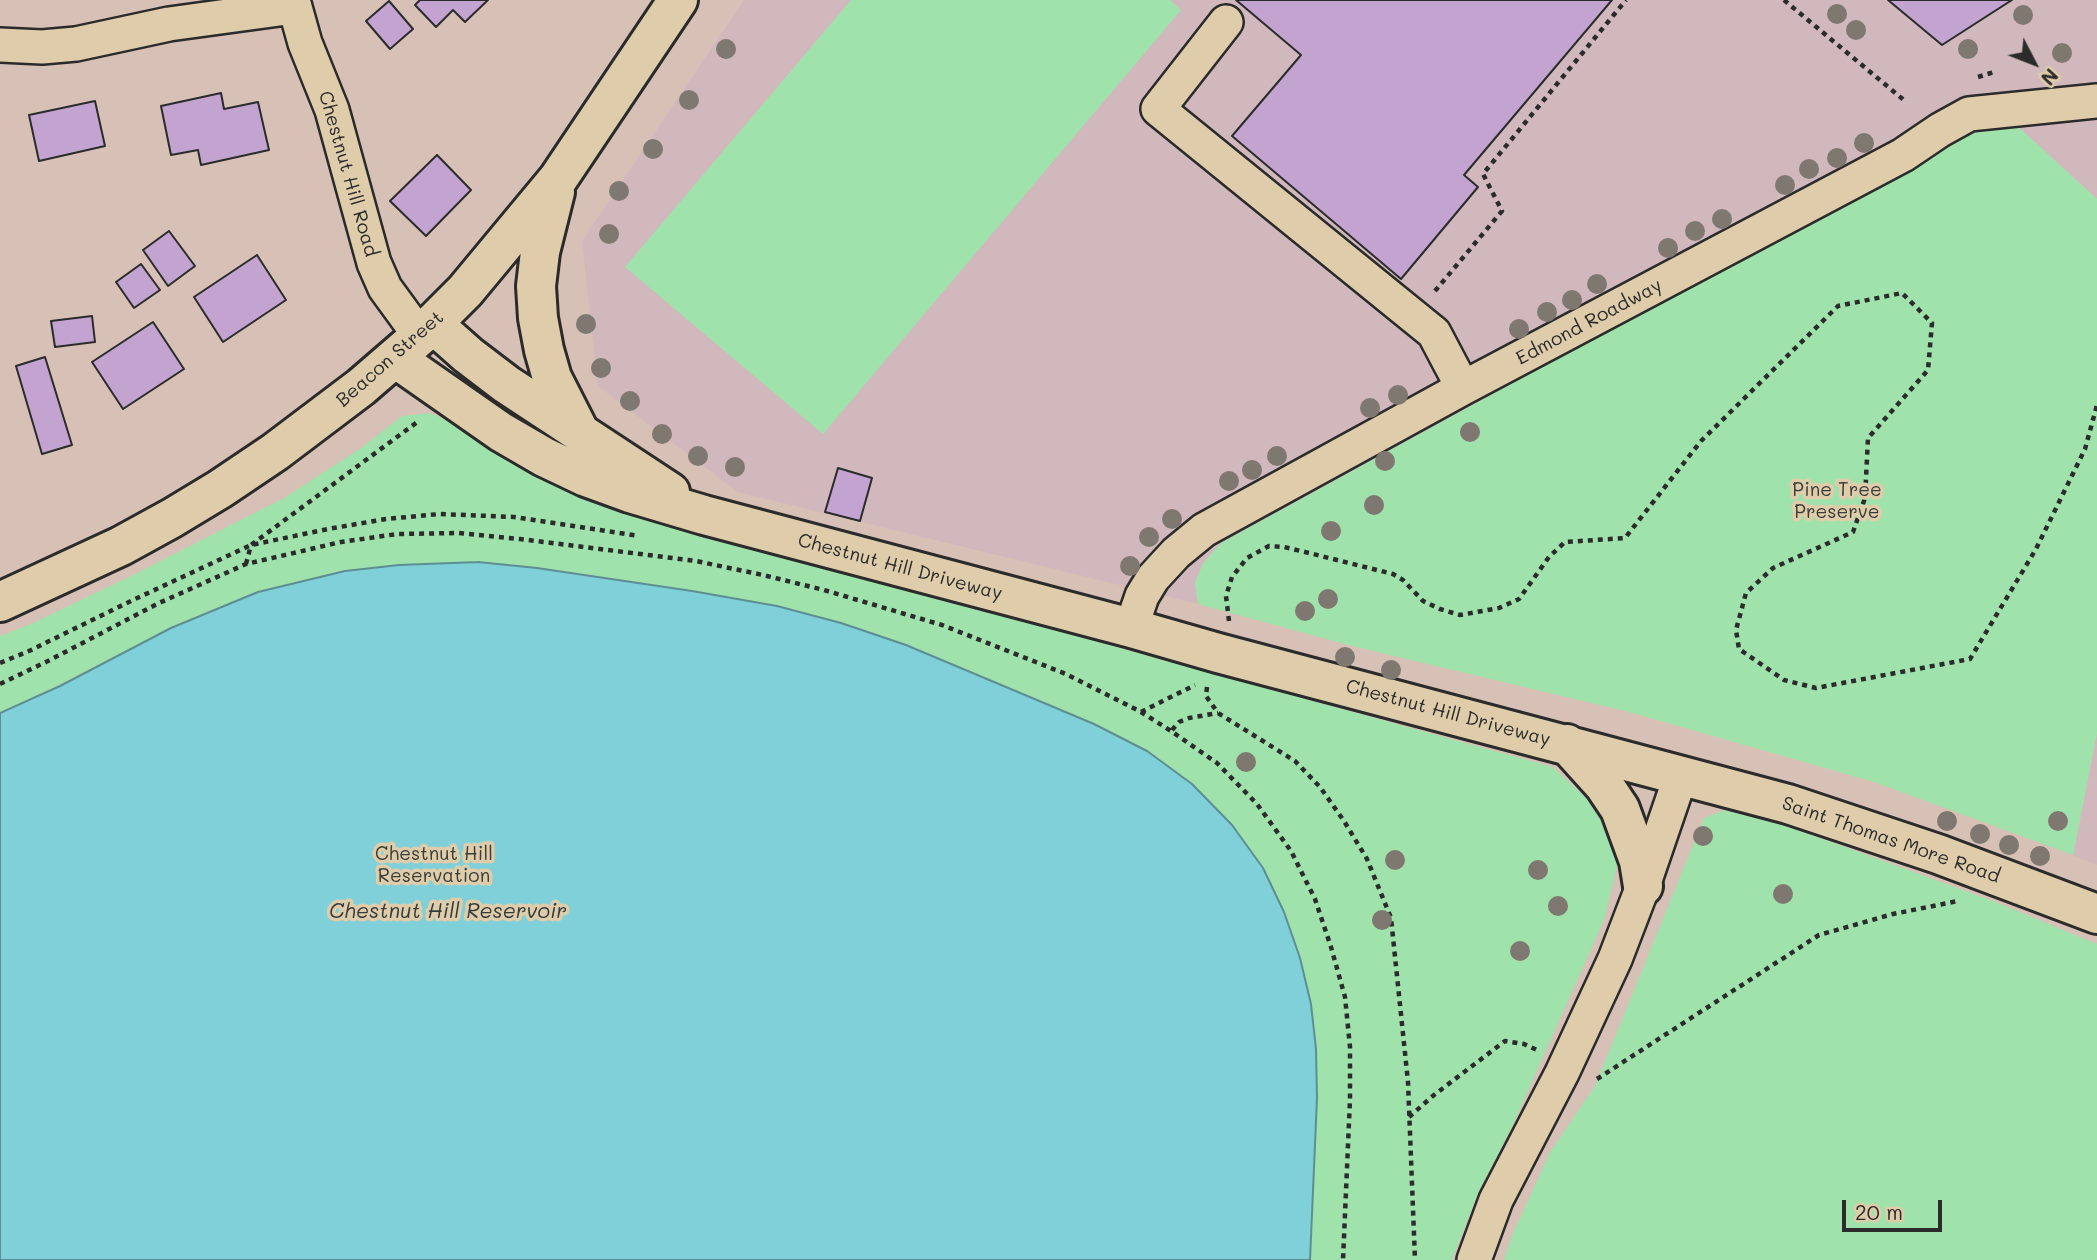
<!DOCTYPE html>
<html>
<head>
<meta charset="utf-8">
<style>
  body { margin:0 }
  #map { position:relative; width:2097px; height:1260px; overflow:hidden; background:#d7c0b5; font-family:Mali,sans-serif }
  canvas { display:block }
  .north { position:absolute; left:1999px; top:28px; width:70px; height:70px; -webkit-text-stroke:5px #dfccaa; paint-order:stroke; rotate:132deg; font-size:19px; font-weight:700; line-height:28px; text-align:center; color:#2b2b2b }
  .north::after { content:''; display:block; margin:auto; width:24px; height:32px; background:#2b2b2b; clip-path:polygon(50% 0,100% 100%,50% 72%,0 100%) }
  .scale { position:absolute; left:1842px; top:1200px; width:100px; height:32px; box-sizing:border-box; border:4px solid #2b2b2b; border-top:0; padding-left:9px; font-size:21px; line-height:24px; white-space:nowrap; color:#2b2b2b; -webkit-text-stroke:5px #dfccaa; paint-order:stroke }
</style>
</head>
<body>
<div id="map">
<canvas width="2097" height="1260"></canvas>
<div class="north">N</div>
<div class="scale">20 m</div>
</div>
<script>
const ctx = document.querySelector('canvas').getContext('2d');
ctx.lineJoin = 'round';
function fillPath(path, color) { ctx.fillStyle = color; ctx.fill(path, 'evenodd'); }
const toPath = rows => new Path2D(rows.map(r => 'M' + r).join(''));
function stroke(path, color, width, dash) { ctx.strokeStyle = color; ctx.lineWidth = width; ctx.lineCap = dash ? 'butt' : 'round'; ctx.setLineDash(dash || []); ctx.stroke(path); }
function drawText(font, color, halo, rows, align = 'center') {
  ctx.font = font + ' Mali,sans-serif'; ctx.lineWidth = 7; ctx.setLineDash([]); ctx.textBaseline = 'middle'; ctx.strokeStyle = halo; ctx.fillStyle = color; for (const [text, x, y, turn = 0] of rows) {
    ctx.save(); ctx.translate(x, y); ctx.rotate((+turn || 0) * Math.PI / 180); ctx.textAlign = isNaN(turn) ? turn : align; if (halo) ctx.strokeText(text, 0, 0); ctx.fillText(text, 0, 0); ctx.restore();
  }
}
fillPath(toPath([
  [744,0,2097,0,2097,199,2015,124,1221,543,1203,563,1195,583,1198,604,738,492,598,386,582,241],
  [2097,733,2097,865,2073,855]
]), '#d1b8bd');
fillPath(toPath([
  [851,0,1170,0,1181,10,823,434,625,267],
  [2015,124,2097,199,2097,733,2073,855,1874,782,1629,712,1348,645,1198,604,1195,583,1203,563,1221,543,1963,136],
  [429,413,456,423,604,506,1553,767,1599,810,1621,850,1604,920,1510,1131,1478,1193,1452,1260,0,1260,0,636,29,625,135,574,284,498,364,446,402,416],
  [1725,810,1793,828,1993,901,2097,944,2097,1260,1504,1260,1511,1238,1550,1152,1595,1086,1704,818]
]), '#a0e2ac');
const water = toPath([
  [478,562,537,568,692,591,777,606,841,623,906,645,1094,724,1147,751,1192,784,1232,825,1263,868,1284,912,1300,958,1311,1004,1316,1049,1317,1098,1310,1260,0,1260,0,713,60,686,171,628,258,592,345,571,399,565,478,562]
]);
fillPath(water, '#7fd0d9');
stroke(water, '#5d8e93', 2);
const building = toPath([
  [420,0,488,0,465,22,453,10,436,27,415,5,420,0],
  [1236,0,1612,0,1464,175,1478,187,1401,279,1232,136,1301,55,1236,0],
  [1888,0,2012,0,1942,45,1888,0],
  [389,1,413,29,390,49,366,21,389,1],
  [221,93,224,109,258,102,269,150,201,165,198,150,171,155,161,106,221,93],
  [95,101,105,146,39,161,29,115,95,101],
  [437,155,471,190,426,236,390,201,437,155],
  [169,231,195,266,168,286,143,250,169,231],
  [257,255,286,300,223,342,194,297,257,255],
  [141,264,160,290,134,308,116,282,141,264],
  [92,316,95,342,55,347,51,321,92,316],
  [153,322,184,369,123,409,92,362,153,322],
  [45,357,72,445,42,454,16,366,45,357],
  [838,468,872,478,860,521,825,512,838,468]
]);
fillPath(building, '#c3a4d0');
stroke(building, '#2b2b2b', 2);
const minor = toPath([
  [293,0,305,43,332,110,374,263,385,288,420,336],
  [1226,22,1158,109,1434,333,1463,388],
  [0,45,42,47,76,44,169,24,294,7],
  [1131,628,1142,596,1153,578,1176,553,1204,530,1463,388,1903,155,1940,130,1969,114,2097,101],
  [1474,1260,1496,1200,1562,1073,1615,959,1643,886,1681,775]
]);
const major = toPath([
  [555,192,540,252,536,286,538,318,544,350,552,378,578,429],
  [433,324,468,355,506,384,670,492],
  [395,358,501,432,544,457,586,477,630,493,704,515,1131,628,1218,653,1788,804,1938,854,2097,914],
  [0,602,121,546,172,518,220,489,275,452,361,387,420,336,465,291,558,179,678,0],
  [1567,744,1604,785,1620,809,1639,861,1643,886]
]);
stroke(minor, '#2b2b2b', 38);
stroke(major, '#2b2b2b', 44);
stroke(toPath([
  [1784,0,1905,101],
  [1978,77,1994,72],
  [1435,291,1502,211,1483,174,1626,0],
  [246,564,251,545,420,420],
  [1229,621,1226,596,1232,577,1247,558,1269,546,1284,547,1305,552,1393,574,1403,580,1423,601,1440,609,1460,615,1499,608,1519,599,1549,557,1565,542,1625,538,1701,441,1838,306,1902,293,1932,323,1928,370,1868,438,1865,498,1853,532,1773,568,1746,593,1736,630,1739,649,1784,680,1816,688,1970,659,2036,549,2085,449,2097,405],
  [0,663,29,651,133,600,251,545,328,529,386,519,440,514,514,517,639,536],
  [0,684,48,661,159,603,246,564,341,542,397,534,458,533,520,539,696,561,763,575,824,590,942,625,1066,674,1141,712,1171,731,1217,763,1257,804,1291,851,1315,899,1331,947,1345,997,1350,1047,1350,1099,1343,1260],
  [1207,687,1206,696,1218,713,1295,761,1320,787,1344,821,1367,859,1391,918,1408,1082,1415,1260],
  [1141,712,1195,685],
  [1172,730,1179,722,1189,718,1218,713],
  [1597,1079,1819,935,1893,914,1958,901],
  [1409,1117,1434,1095,1505,1041,1524,1044,1537,1050]
]), '#2b2b2b', 4.5, [5, 5]);
stroke(minor, '#dfccaa', 33);
stroke(major, '#dfccaa', 38);
ctx.fillStyle = '#7f7870';
for (const [x, y] of [
  [1837,14],
  [2023,15],
  [1856,30],
  [726,49],
  [1968,49],
  [2062,53],
  [689,100],
  [1864,143],
  [653,149],
  [1837,158],
  [1809,169],
  [1785,185],
  [619,191],
  [1722,219],
  [1695,231],
  [609,234],
  [1668,248],
  [1597,284],
  [1572,300],
  [1547,312],
  [586,324],
  [1519,329],
  [601,368],
  [1398,395],
  [630,401],
  [1370,408],
  [1470,432],
  [662,434],
  [698,456],
  [1277,456],
  [1385,461],
  [735,467],
  [1252,470],
  [1229,481],
  [1374,505],
  [1172,519],
  [1331,531],
  [1149,537],
  [1130,566],
  [1328,599],
  [1305,611],
  [1345,657],
  [1391,670],
  [1246,762],
  [1947,821],
  [2058,821],
  [1980,834],
  [1703,836],
  [2009,845],
  [2040,856],
  [1395,860],
  [1538,870],
  [1783,894],
  [1558,906],
  [1382,920],
  [1520,951]
]) { ctx.beginPath(); ctx.arc(x, y, 10, 0, 2 * Math.PI); ctx.fill(); }
drawText('19px', '#2b2b2b', '#dfccaa', [
  ["Chestnut Hill Road",348,174,74],
  ["Edmond Roadway",1589,322,-28],
  ["Beacon Street",390,359,-41],
  ["Chestnut Hill Driveway",900,567,15],
  ["Chestnut Hill Driveway",1448,713,15],
  ["Saint Thomas More Road",1891,840,19]
]);
drawText('19px', '#373d38', '#dfccaa', [
  ["Pine Tree",1837,490],
  ["Preserve",1837,512],
  ["Chestnut Hill",434,854],
  ["Reservation",434,876]
]);
drawText('italic 21px', '#333c3c', '#dfccaa', [
  ["Chestnut Hill Reservoir",448,912]
]);
</script>
</body>
</html>
